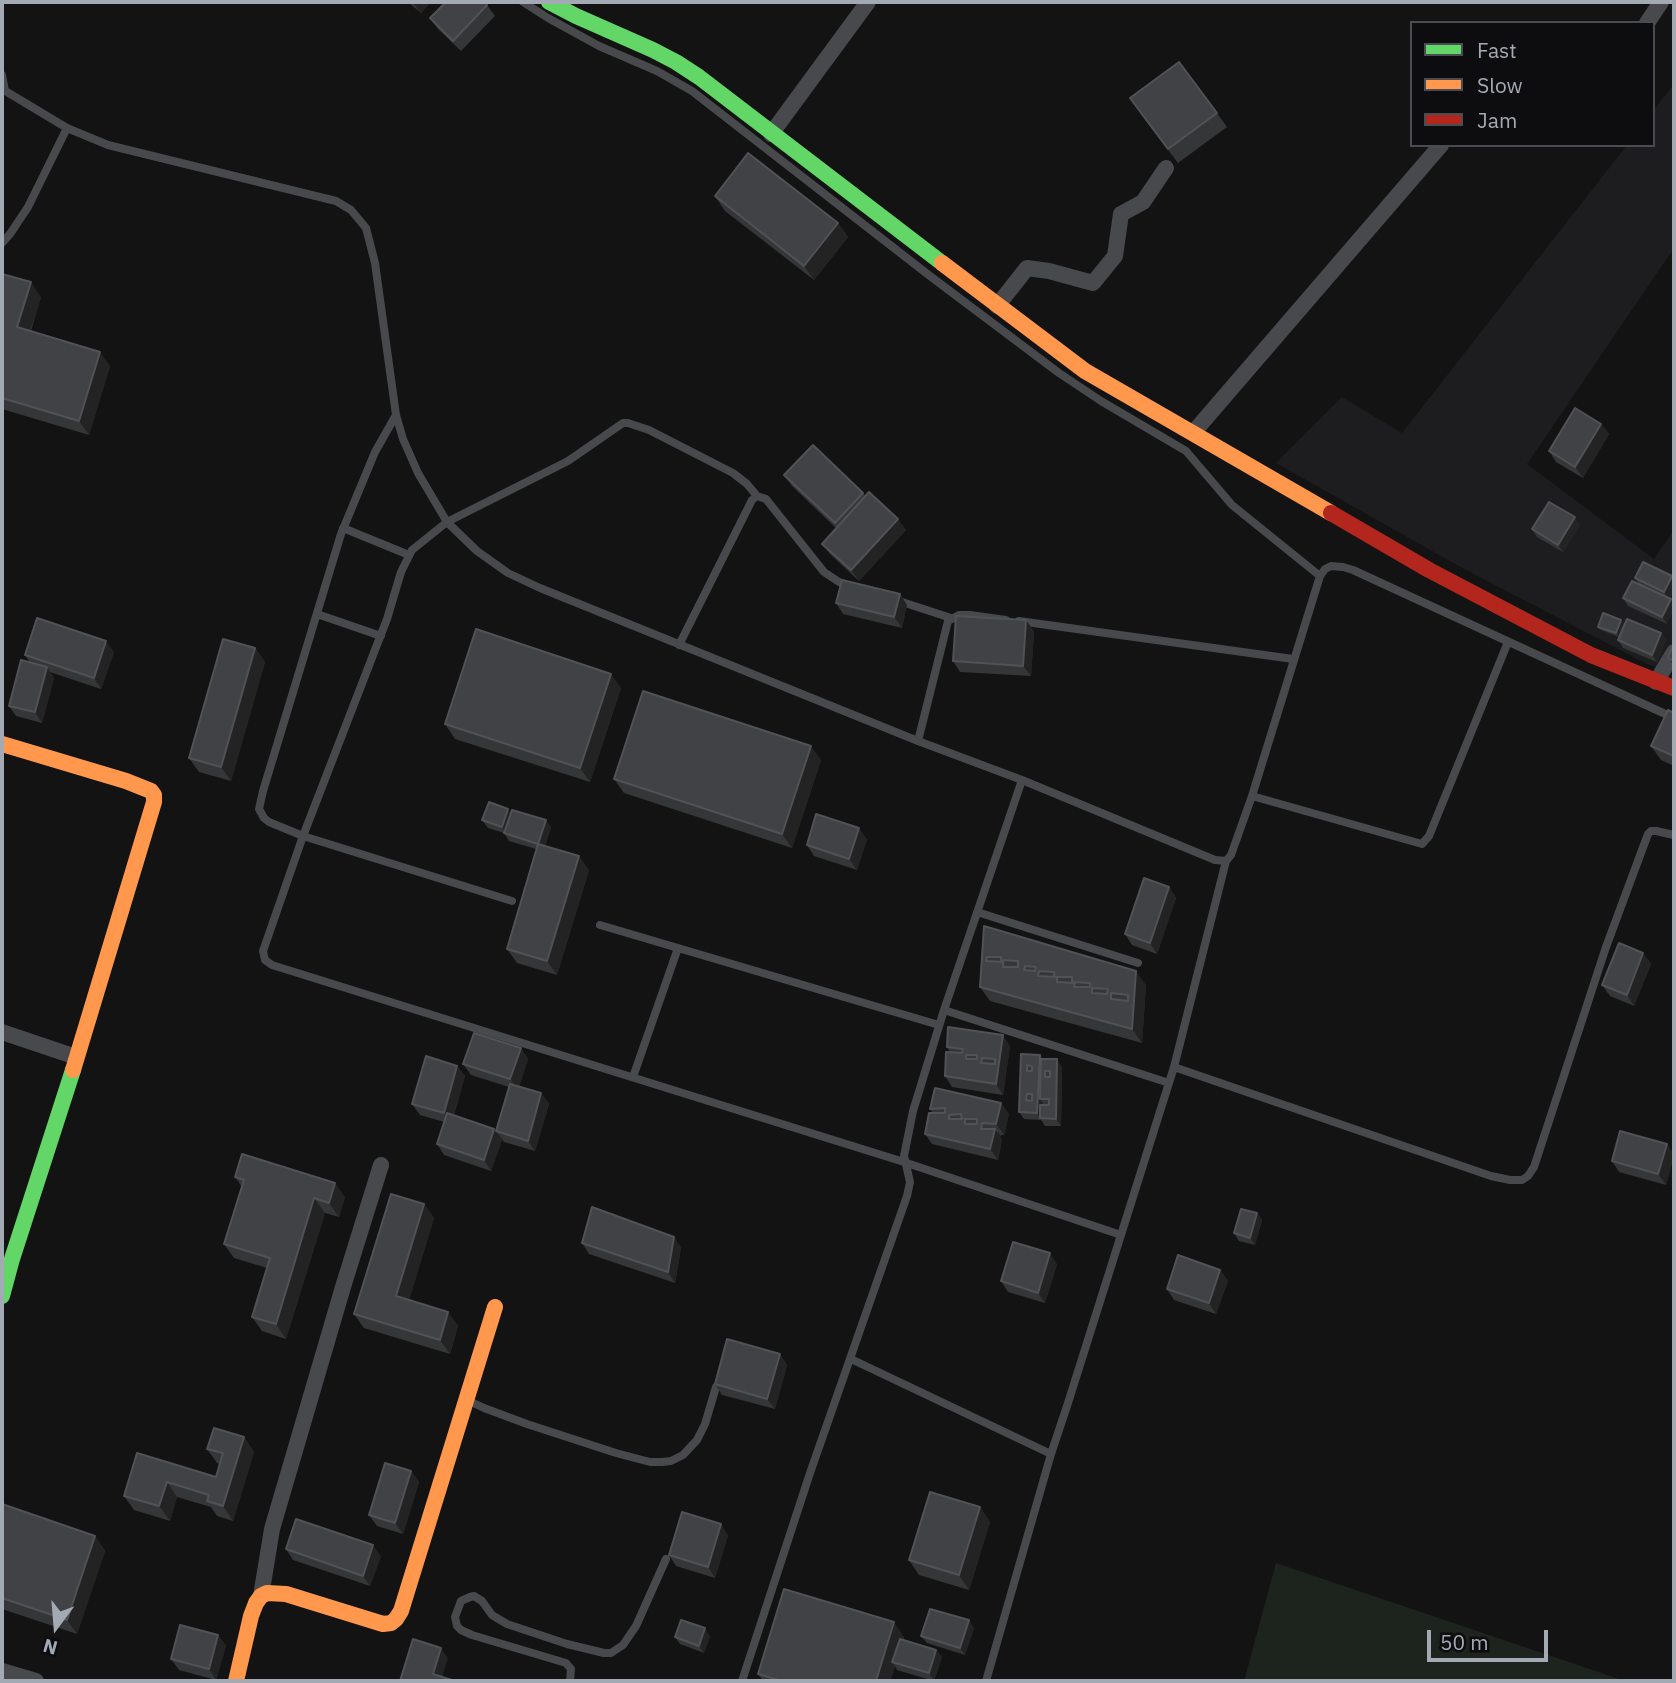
<!DOCTYPE html>
<html>
<head>
<meta charset="utf-8">
<style>
  body { margin:0 }
  #map { position:relative; width:1676px; height:1683px; overflow:hidden; background:#131313; font-family:"IBM Plex Sans",sans-serif }
  canvas { display:block }
  .frame { position:absolute; inset:0; border:4px solid #a4aab4; pointer-events:none }
  .legend { position:absolute; left:1410px; top:21px; width:245px; height:126px; box-sizing:border-box; background:#0d0d0f; border:2px solid #494c51; margin:0; padding:9px 12px; list-style:none; font-size:21px; color:#a4aab4 }
  .legend li { display:flex; align-items:center; gap:14px; height:35px }
  .legend b { width:35px; border:2px solid #494c51 }
  .north { position:absolute; left:21px; top:1592px; width:70px; height:70px; -webkit-text-stroke:5px #0d0d0f; paint-order:stroke; rotate:196deg; font-size:19px; font-weight:700; line-height:28px; text-align:center; color:#a4aab4 }
  .north::after { content:''; display:block; margin:auto; width:24px; height:32px; background:#a4aab4; clip-path:polygon(50% 0,100% 100%,50% 72%,0 100%) }
  .scale { position:absolute; left:1427px; top:1630px; width:121px; height:32px; box-sizing:border-box; border:4px solid #a4aab4; border-top:0; padding-left:9px; font-size:21px; line-height:24px; white-space:nowrap; color:#a4aab4; -webkit-text-stroke:5px #0d0d0f; paint-order:stroke }
</style>
</head>
<body>
<div id="map">
<canvas width="1676" height="1683"></canvas>
<div class="frame"></div>
<ul class="legend">
<li><b style="height:9px;background:#63d668"></b>Fast</li>
<li><b style="height:9px;background:#ff974d"></b>Slow</li>
<li><b style="height:9px;background:#b3261e"></b>Jam</li>
</ul>
<div class="north">N</div>
<div class="scale">50 m</div>
</div>
<script>
const ctx = document.querySelector('canvas').getContext('2d');
ctx.lineJoin = 'round';
function fillPath(path, color) { ctx.fillStyle = color; ctx.fill(path, 'evenodd'); }
const toPath = rows => new Path2D(rows.map(r => 'M' + r).join(''));
function stroke(path, color, width, dash) { ctx.strokeStyle = color; ctx.lineWidth = width; ctx.lineCap = dash ? 'butt' : 'round'; ctx.setLineDash(dash || []); ctx.stroke(path); }
fillPath(toPath([
  [1674,84,1674,248,1527,464,1654,559,1674,530,1674,673,1647,664,1464,569,1276,463,1342,397,1402,433,1627,145,1653,145,1653,111]
]), '#1d1d1f');
fillPath(toPath([
  [1276,1563,1625,1681,1244,1681]
]), '#1d231d');
stroke(toPath([
  [523,2,548,18,599,46,657,71,692,91,930,276,1059,373,1101,401,1186,451,1232,505,1320,576],
  [2,75,5,91],
  [2,89,67,128,108,145,336,201,351,210,366,228,375,263,396,415,403,439,418,473,447,522,477,551,508,573,540,588,918,741,1022,780,1215,860,1226,861,1231,855,1252,796,1320,576,1325,569,1331,566,1343,567,1353,570,1674,718],
  [2,243,10,234,28,207,67,128],
  [396,415,375,452,341,534,263,791,259,809,264,818,269,822,303,836,512,901],
  [757,496,747,484,733,473,649,430,628,423,623,423,568,461,447,522,412,550,401,572,387,619,303,836,263,951,265,960,272,965,904,1162,1121,1235],
  [343,528,409,555],
  [899,601,951,618],
  [317,614,381,636],
  [1019,621,1293,659],
  [679,645,752,500,757,496,766,499,824,572,839,582,850,586],
  [918,741,948,621,959,615,970,615,1006,620],
  [1252,796,1422,844,1429,836,1508,642],
  [977,912,1138,963],
  [600,925,939,1025],
  [944,1010,1169,1083],
  [1174,1067,1491,1176,1510,1180,1522,1180,1528,1176,1534,1167,1606,947,1648,834,1651,831,1656,831,1674,835],
  [633,1077,678,948],
  [851,1359,1051,1454],
  [467,1400,484,1408,527,1424,616,1453,650,1462,662,1462,671,1461,683,1455,697,1440,705,1424,716,1387],
  [570,1681,571,1669,566,1663,472,1635,461,1630,457,1626,455,1617,461,1601,470,1597,474,1596,482,1601,492,1615,507,1624,567,1644,604,1653,611,1653,623,1645,636,1626,666,1559],
  [742,1681,810,1473,907,1196,910,1182,904,1156,913,1111,944,1010,1022,780],
  [986,1681,1051,1454,1068,1403,1174,1067,1226,861]
]), '#47494c', 8);
stroke(toPath([
  [1647,23,1661,2],
  [771,134,868,2],
  [997,306,1027,268,1049,271,1093,283,1115,256,1121,214,1143,202,1166,168],
  [1193,433,1441,145],
  [1656,682,1674,652],
  [2,1032,76,1057],
  [261,1596,272,1529,343,1287,381,1165],
  [2,1671,36,1681]
]), '#47494c', 16);
stroke(toPath([
  [549,2,576,16,653,50,676,62,699,77,942,263],
  [2,1296,12,1259,73,1070]
]), '#63d668', 16);
stroke(toPath([
  [942,263,1085,371,1331,513],
  [2,744,126,781,151,791,154,795,154,802,73,1070],
  [236,1681,251,1616,256,1603,261,1596,267,1593,286,1594,383,1624,391,1623,396,1619,401,1611,495,1307]
]), '#ff974d', 16);
stroke(toPath([
  [1331,513,1429,570,1591,655,1674,688]
]), '#b3261e', 16);
fillPath(toPath([
  [408,2,431,2,421,13],
  [487,5,495,16,461,51,438,29,430,18],
  [1140,113,1217,113,1227,127,1178,163],
  [715,196,838,223,848,237,814,280,725,211],
  [2,274,41,297,31,331,110,366,89,435,2,409],
  [1601,424,1609,434,1583,478,1556,462,1549,451],
  [784,475,863,493,865,496,906,530,859,581,830,554,822,544,836,528,792,486],
  [1580,525,1563,552,1537,537,1532,529],
  [1643,562,1670,598,1667,624,1628,606,1623,598,1639,584,1635,578],
  [900,594,907,605,902,628,843,614,836,603],
  [1624,623,1619,637,1601,630,1598,627],
  [1034,631,1031,676,960,672,953,661],
  [1661,633,1666,640,1657,662,1623,648,1618,640],
  [1674,642,1674,666,1668,658],
  [255,648,265,662,231,781,199,772,189,758],
  [114,652,101,689,50,672,54,678,42,723,16,716,9,706,30,663,25,655],
  [621,688,590,782,455,739,445,724],
  [1674,713,1674,766,1661,760,1651,746],
  [821,760,792,848,624,793,614,779],
  [508,809,511,813,551,827,545,846,589,870,557,975,517,963,507,949,536,849,509,841,504,833,488,828,482,820],
  [867,839,857,870,814,856,807,845],
  [1169,887,1176,898,1157,954,1132,945,1125,934],
  [984,926,1146,985,1142,1043,990,1001,980,987],
  [1643,953,1651,964,1634,1006,1610,996,1602,985],
  [1010,1046,1003,1095,952,1087,945,1076,950,1052,947,1047],
  [521,1048,528,1059,519,1087,541,1093,549,1104,535,1151,504,1142,496,1131,509,1087,471,1075,463,1064],
  [1021,1054,1040,1055,1043,1059,1062,1067,1061,1126,1045,1126,1041,1120,1024,1119,1019,1112],
  [457,1066,465,1076,454,1115,494,1129,502,1140,491,1171,444,1155,437,1144,444,1122,420,1115,412,1104],
  [1001,1103,1009,1114,1004,1135,1001,1135,1000,1137,1002,1140,998,1160,932,1144,925,1134,933,1113,930,1109],
  [1667,1144,1674,1155,1666,1185,1619,1172,1612,1161],
  [235,1177,345,1197,339,1217,325,1213,286,1339,262,1331,252,1317,267,1268,234,1258,224,1244,242,1187],
  [424,1204,434,1218,409,1300,448,1312,458,1326,450,1354,364,1328,354,1314],
  [1257,1213,1262,1220,1255,1245,1239,1241,1234,1233],
  [674,1237,681,1248,675,1283,589,1254,582,1243],
  [1057,1264,1045,1303,1008,1292,1001,1281],
  [1220,1270,1228,1281,1216,1314,1174,1300,1167,1289],
  [780,1354,787,1365,775,1409,722,1395,715,1384],
  [244,1437,254,1452,233,1521,217,1516,211,1507,177,1497,170,1521,134,1510,124,1496,137,1453,216,1477,220,1464,217,1463,207,1449],
  [411,1471,419,1482,403,1534,377,1526,369,1515],
  [2,1504,95,1536,105,1551,77,1634,2,1609],
  [980,1507,990,1522,969,1590,919,1575,909,1560],
  [728,1535,715,1578,676,1566,669,1555],
  [286,1549,381,1556,370,1586,293,1560],
  [974,1628,965,1655,927,1643,921,1636],
  [218,1635,226,1646,216,1680,179,1670,171,1659],
  [710,1636,704,1653,680,1644,675,1637],
  [904,1637,903,1640,936,1650,942,1657,934,1681,897,1670,895,1666,890,1681,763,1681,758,1674]
]), '#353637');
fillPath(toPath([
  [414,2,431,2,421,13,413,3],
  [838,223,848,237,814,280,804,266],
  [31,282,41,297,27,341,17,327],
  [100,352,110,366,89,435,79,421],
  [1601,424,1609,434,1583,478,1575,467],
  [1575,517,1580,525,1563,552,1558,545],
  [898,519,906,530,859,581,851,570],
  [1672,576,1674,579,1674,590,1669,600,1664,592],
  [900,594,907,605,902,628,894,617],
  [1671,599,1674,604,1674,610,1667,624,1662,617],
  [1026,620,1034,631,1031,676,1023,666],
  [1621,620,1624,623,1619,637,1616,633],
  [1661,633,1666,640,1657,662,1652,655],
  [106,641,114,652,101,689,94,678],
  [255,648,265,662,231,781,221,767],
  [47,667,54,678,42,723,35,712],
  [611,674,621,688,590,782,580,768],
  [811,746,821,760,792,848,782,834],
  [508,809,513,816,507,834,502,827],
  [546,820,551,827,543,851,538,844],
  [859,828,867,839,857,870,849,859],
  [579,856,589,870,557,975,547,961],
  [1169,887,1176,898,1157,954,1150,943],
  [1643,953,1651,964,1634,1006,1627,995],
  [1136,971,1146,985,1142,1043,1132,1029],
  [1003,1035,1010,1046,1003,1095,996,1084],
  [521,1048,528,1059,518,1090,510,1079],
  [1040,1055,1045,1062,1040,1099,1043,1103,1043,1118,1041,1118,1037,1113],
  [1057,1059,1062,1067,1061,1126,1056,1119],
  [457,1066,465,1076,451,1124,444,1113],
  [541,1093,549,1104,535,1151,528,1141],
  [1001,1103,1009,1114,1004,1135,996,1124],
  [494,1129,502,1140,491,1171,484,1160],
  [995,1129,998,1133,998,1131,1002,1140,998,1160,990,1149],
  [1667,1144,1674,1155,1666,1185,1658,1174],
  [335,1183,345,1197,339,1217,329,1203],
  [314,1198,325,1213,286,1339,276,1324],
  [424,1204,434,1218,406,1311,396,1296],
  [1257,1213,1262,1220,1255,1245,1250,1238],
  [674,1237,681,1248,675,1283,668,1272],
  [1050,1253,1057,1264,1045,1303,1038,1293],
  [1220,1270,1228,1281,1216,1314,1209,1303],
  [448,1312,458,1326,450,1354,440,1340],
  [780,1354,787,1365,775,1409,767,1399],
  [244,1437,254,1452,233,1521,223,1506],
  [411,1471,419,1482,403,1534,395,1523],
  [167,1482,177,1497,170,1521,159,1506],
  [980,1507,990,1522,969,1590,959,1575],
  [721,1524,728,1535,715,1578,708,1567],
  [95,1536,105,1551,77,1634,67,1620],
  [373,1545,381,1556,370,1586,363,1576],
  [969,1620,974,1628,965,1655,960,1648],
  [894,1622,904,1637,896,1663,892,1662,895,1666,890,1681,876,1681],
  [705,1628,710,1636,704,1653,699,1646],
  [218,1635,226,1646,216,1680,209,1669],
  [441,1648,448,1658,441,1681,433,1674],
  [936,1650,942,1657,934,1681,929,1673]
]), '#232323');
const building = toPath([
  [446,2,484,2,487,5,453,41,430,18,446,2],
  [1179,62,1217,113,1168,149,1130,98,1179,62],
  [748,153,838,223,804,266,715,196,748,153],
  [2,274,31,282,17,327,100,352,79,421,2,398,2,274],
  [1575,408,1601,424,1575,467,1549,451,1575,408],
  [813,445,863,493,835,523,784,475,813,445],
  [869,492,898,519,851,570,822,544,869,492],
  [1549,502,1575,517,1558,545,1532,529,1549,502],
  [1643,562,1672,576,1664,592,1635,578,1643,562],
  [842,580,900,594,894,617,836,603,842,580],
  [1632,581,1671,599,1662,617,1623,598,1632,581],
  [1603,613,1621,620,1616,633,1598,627,1603,613],
  [956,616,1026,620,1023,666,953,661,956,616],
  [37,618,106,641,94,678,25,655,37,618],
  [1627,619,1661,633,1652,655,1618,640,1627,619],
  [476,629,611,674,580,768,445,724,476,629],
  [223,639,255,648,221,767,189,758,223,639],
  [1674,642,1674,661,1668,658,1674,642],
  [21,660,47,667,35,712,9,706,21,660],
  [643,691,811,746,782,834,614,779,643,691],
  [1668,710,1674,713,1674,756,1651,746,1668,710],
  [489,802,508,809,502,827,482,820,489,802],
  [512,810,546,820,538,844,504,833,512,810],
  [816,814,859,828,849,859,807,845,816,814],
  [538,844,579,856,547,961,507,949,538,844],
  [1144,878,1169,887,1150,943,1125,934,1144,878],
  [984,926,1136,971,1132,1029,980,987,984,926],
  [987,957,1001,957,1001,960,1018,961,1018,967,1003,967,1003,962,986,961,987,957],
  [1025,966,1036,967,1035,971,1024,970,1025,966],
  [1039,971,1054,972,1054,977,1072,977,1072,982,1090,983,1090,987,1074,987,1075,983,1057,982,1057,977,1038,976,1039,971],
  [1092,988,1108,989,1107,994,1092,993,1092,988],
  [1111,993,1128,995,1128,1001,1111,999,1111,993],
  [1619,943,1643,953,1627,995,1602,985,1619,943],
  [948,1027,1003,1035,996,1084,945,1076,946,1052,962,1053,963,1049,947,1047,948,1027],
  [966,1055,977,1055,977,1059,966,1059,966,1055],
  [982,1058,995,1059,995,1064,981,1063,982,1058],
  [474,1033,521,1048,510,1079,463,1064,474,1033],
  [1021,1054,1040,1055,1037,1113,1019,1112,1021,1054],
  [1027,1065,1032,1066,1032,1071,1027,1071,1027,1065],
  [1027,1094,1032,1094,1032,1101,1026,1100,1027,1094],
  [426,1056,457,1066,444,1113,412,1104,426,1056],
  [1041,1059,1057,1059,1056,1119,1040,1118,1040,1105,1049,1105,1049,1099,1040,1099,1041,1059],
  [1045,1071,1050,1071,1050,1077,1045,1077,1045,1071],
  [510,1084,541,1093,528,1141,496,1131,510,1084],
  [935,1088,1001,1103,996,1124,982,1123,981,1129,995,1129,990,1149,925,1134,929,1113,945,1113,945,1108,930,1109,935,1088],
  [961,1114,962,1119,949,1119,949,1115,961,1114],
  [965,1119,977,1119,977,1124,965,1124,965,1119],
  [447,1113,494,1129,484,1160,437,1144,447,1113],
  [1620,1131,1667,1144,1658,1174,1612,1161,1620,1131],
  [242,1154,335,1183,329,1203,314,1198,276,1324,252,1317,270,1258,224,1244,244,1180,235,1177,242,1154],
  [391,1194,424,1204,396,1296,448,1312,440,1340,354,1314,391,1194],
  [592,1207,674,1237,668,1272,582,1243,592,1207],
  [1241,1209,1257,1213,1250,1238,1234,1233,1241,1209],
  [1013,1242,1050,1253,1038,1293,1001,1281,1013,1242],
  [1178,1255,1220,1270,1209,1303,1167,1289,1178,1255],
  [727,1339,780,1354,767,1399,715,1384,727,1339],
  [214,1428,244,1437,223,1506,207,1501,209,1495,167,1482,159,1506,124,1496,137,1453,216,1477,223,1453,207,1449,214,1428],
  [385,1463,411,1471,395,1523,369,1515,385,1463],
  [930,1492,980,1507,959,1575,909,1560,930,1492],
  [2,1504,95,1536,67,1620,2,1598,2,1504],
  [682,1512,721,1524,708,1567,669,1555,682,1512],
  [296,1519,373,1545,363,1576,286,1549,296,1519],
  [784,1589,894,1622,876,1681,782,1681,758,1674,784,1589],
  [930,1609,969,1620,960,1648,921,1636,930,1609],
  [681,1620,705,1628,699,1646,675,1637,681,1620],
  [180,1625,218,1635,209,1669,171,1659,180,1625],
  [413,1639,441,1648,433,1674,455,1681,400,1681,413,1639],
  [900,1639,936,1650,929,1673,892,1662,900,1639]
]);
fillPath(building, '#414245');
stroke(building, '#515256', 2);
</script>
</body>
</html>
